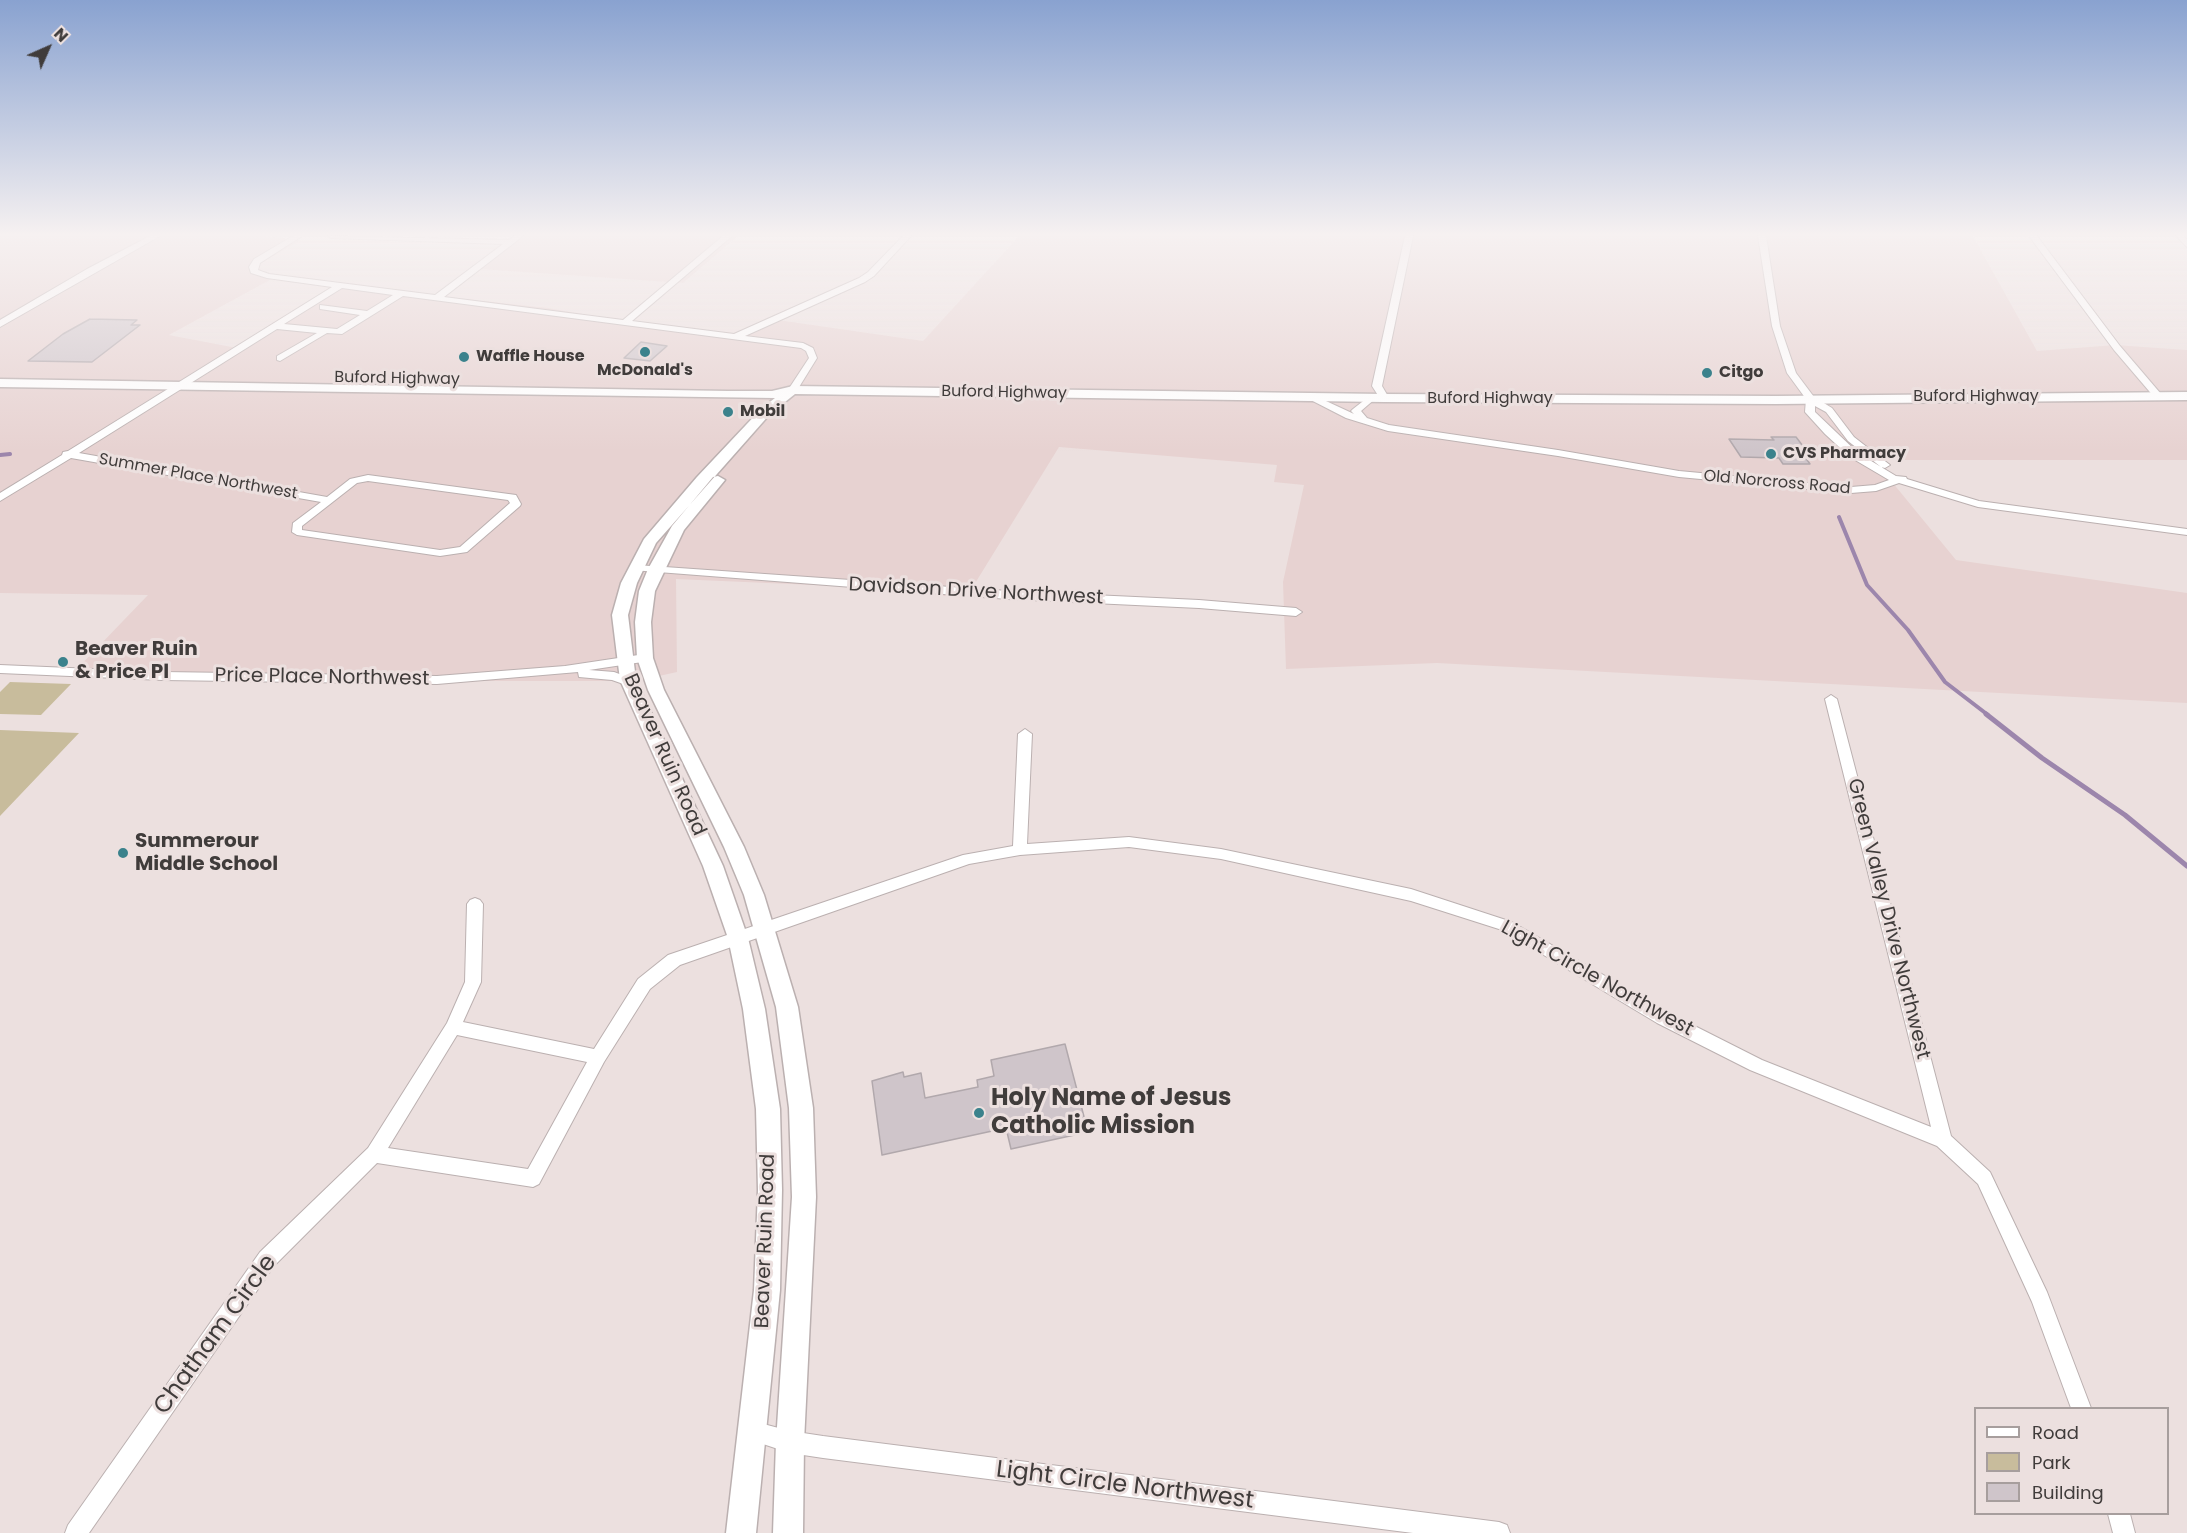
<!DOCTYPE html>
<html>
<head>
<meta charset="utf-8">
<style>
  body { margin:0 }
  #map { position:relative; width:2187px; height:1533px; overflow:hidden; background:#ece0df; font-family:Poppins,sans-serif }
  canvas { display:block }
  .legend { position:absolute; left:1974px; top:1407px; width:195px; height:108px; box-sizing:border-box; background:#ece0df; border:2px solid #a79e9d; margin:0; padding:8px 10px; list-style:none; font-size:18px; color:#403c3b }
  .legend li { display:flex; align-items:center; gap:12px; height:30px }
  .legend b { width:30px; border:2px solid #a79e9d }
  .north { position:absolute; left:18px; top:18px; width:60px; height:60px; -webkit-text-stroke:4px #ece0df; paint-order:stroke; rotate:45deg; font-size:16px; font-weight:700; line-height:24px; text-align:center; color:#403c3b }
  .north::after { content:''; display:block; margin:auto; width:21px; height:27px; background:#403c3b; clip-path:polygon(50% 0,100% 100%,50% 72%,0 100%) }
</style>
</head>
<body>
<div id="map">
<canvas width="2187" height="1533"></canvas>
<ul class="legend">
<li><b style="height:8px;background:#fff"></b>Road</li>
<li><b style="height:16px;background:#c8bc9c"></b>Park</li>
<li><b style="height:16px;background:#cfc5ca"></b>Building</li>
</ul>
<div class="north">N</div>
</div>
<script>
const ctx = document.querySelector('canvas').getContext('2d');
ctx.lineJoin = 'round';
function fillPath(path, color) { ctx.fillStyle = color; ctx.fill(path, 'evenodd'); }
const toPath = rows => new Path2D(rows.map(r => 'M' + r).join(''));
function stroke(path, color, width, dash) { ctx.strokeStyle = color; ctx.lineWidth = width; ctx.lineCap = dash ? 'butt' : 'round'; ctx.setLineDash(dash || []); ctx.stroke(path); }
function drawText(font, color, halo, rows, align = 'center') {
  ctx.font = font + ' Poppins,sans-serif'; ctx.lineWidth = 6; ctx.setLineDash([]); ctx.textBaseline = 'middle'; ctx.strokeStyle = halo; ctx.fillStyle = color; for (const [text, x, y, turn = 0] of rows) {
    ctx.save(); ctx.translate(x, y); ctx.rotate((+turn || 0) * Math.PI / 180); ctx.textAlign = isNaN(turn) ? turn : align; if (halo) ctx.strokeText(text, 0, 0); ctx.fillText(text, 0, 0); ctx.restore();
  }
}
fillPath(toPath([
  [0,236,264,236,301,240,250,270,279,275,169,335,242,349,339,285,548,308,662,328,738,337,771,319,923,341,1019,236,1973,236,2037,351,2115,345,2187,350,2187,460,1874,460,1956,560,2187,593,2187,703,1437,663,1286,669,1283,582,1304,485,1274,482,1277,465,1059,447,966,598,837,586,676,579,677,672,636,681,443,681,72,674,148,595,0,593],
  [522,236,738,236,683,283,479,269]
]), '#e7d2d1');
fillPath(toPath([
  [10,682,71,684,41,715,0,714,0,692],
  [0,730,79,733,0,816]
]), '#c8bc9c');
stroke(toPath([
  [0,455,10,454],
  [1839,517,1867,585,1908,630,1945,682,1988,715]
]), '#9c86ac', 4);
stroke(toPath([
  [1986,714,2042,758,2125,815,2187,866]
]), '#9c86ac', 5);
const building = toPath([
  [90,319,137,320,131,325,140,325,92,362,28,361,63,334,90,319],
  [641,342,667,346,650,361,624,358,641,342],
  [1771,437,1796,437,1806,450,1800,450,1810,464,1783,464,1779,458,1741,457,1729,439,1774,440,1771,437],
  [1065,1044,1088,1132,1011,1149,1006,1128,882,1155,872,1081,903,1072,904,1077,921,1073,925,1098,978,1087,977,1080,994,1076,991,1060,1065,1044]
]);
fillPath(building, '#cfc5ca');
stroke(building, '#b1a8ac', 1.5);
const minor = toPath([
  [150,236,160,236,0,327,0,320,87,269,150,236],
  [293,236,302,236,260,263,258,270,269,274,435,295,503,244,332,238,328,236,509,240,514,236,523,236,444,297,623,320,723,236,732,236,632,321,734,334,859,278,868,272,903,236,911,236,874,276,865,282,745,336,803,343,813,348,817,358,796,392,788,390,809,358,806,351,801,348,403,296,342,334,327,333,280,361,277,360,277,356,317,333,277,329,79,453,327,497,350,479,368,475,516,495,521,504,520,506,467,552,440,556,297,535,292,532,293,523,321,502,71,458,0,501,0,493,62,455,63,452,68,451,332,287,267,278,251,273,249,267,254,259,293,236],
  [342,288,393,295,367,311,320,305,320,309,360,315,337,329,284,324,342,288],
  [368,481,508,500,510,503,460,547,440,550,302,530,302,526,357,483,368,481],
  [1405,236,1413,236,1382,386,1389,398,1384,401,1381,400,1372,386,1405,236],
  [1758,236,1766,236,1780,326,1796,373,1814,397,1832,408,1854,437,1890,465,1885,468,1881,467,1848,441,1826,412,1815,406,1815,412,1858,453,1896,476,1906,477,1907,479,1979,501,2187,529,2187,535,1978,507,1899,483,1876,491,1851,493,1679,477,1558,456,1388,431,1346,418,1305,397,1313,395,1354,414,1351,411,1353,409,1371,395,1376,398,1361,411,1367,418,1389,425,1558,450,1679,471,1851,487,1875,485,1889,480,1850,457,1825,434,1805,412,1806,399,1787,373,1772,326,1758,236],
  [2029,236,2037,236,2120,346,2161,394,2161,398,2155,398,2114,350,2029,236],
  [2176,236,2184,236,2187,240,2187,247,2176,236],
  [636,565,1008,591,1199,600,1296,608,1302,612,1296,616,1199,608,1008,599,632,570,630,568,636,565],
  [645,654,651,658,649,661,589,670,614,672,633,679,635,682,633,685,629,686,612,680,579,677,578,672,437,684,163,680,0,673,0,665,163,672,437,676,565,666,645,654],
  [1831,695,1837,699,1951,1136,1990,1172,2047,1292,2091,1408,2071,1408,2032,1302,1978,1184,1937,1146,1750,1070,1657,1023,1502,930,1411,901,1221,859,1129,847,1020,855,969,864,680,965,650,989,604,1062,539,1184,533,1187,377,1163,274,1266,89,1533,65,1533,68,1525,260,1252,368,1148,447,1023,465,982,467,904,470,900,475,898,480,900,483,904,481,982,463,1022,594,1049,638,979,668,955,963,855,1013,846,1018,734,1025,729,1032,734,1027,844,1129,837,1221,849,1411,889,1512,922,1669,1013,1762,1060,1931,1127,1825,699,1831,695],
  [457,1035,587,1062,528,1169,388,1148,457,1035],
  [752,1421,790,1431,823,1436,1499,1522,1507,1525,1510,1533,1413,1533,823,1458,790,1453,745,1438,742,1431,745,1424,752,1421],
  [2108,1514,2130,1514,2135,1533,2113,1533,2108,1514]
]);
const major = toPath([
  [0,379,728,391,772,391,793,386,1384,394,1776,396,2187,392,2187,400,1776,404,1384,402,795,394,770,414,656,543,637,583,628,615,636,680,723,866,748,938,765,1009,780,1109,782,1190,780,1290,756,1533,726,1533,754,1290,758,1190,756,1109,743,1009,728,938,703,866,620,680,612,615,621,583,644,539,697,477,762,408,775,398,0,387,0,379],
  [718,476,725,480,684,530,655,591,651,622,653,658,664,690,744,847,764,895,798,1007,813,1108,816,1197,804,1442,803,1533,773,1533,776,1442,792,1197,789,1108,776,1007,744,895,724,847,648,690,637,658,635,622,639,591,648,569,672,526,713,477,718,476]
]);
stroke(minor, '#bbb0b0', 2);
stroke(major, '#bbb0b0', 3);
fillPath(minor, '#fff');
fillPath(major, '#fff');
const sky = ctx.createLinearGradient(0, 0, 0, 451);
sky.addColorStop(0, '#89a2d0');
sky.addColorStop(0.52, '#f6f1f1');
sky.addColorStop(1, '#f6f1f100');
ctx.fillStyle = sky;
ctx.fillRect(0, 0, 2187, 451);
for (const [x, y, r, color] of [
  [645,352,6,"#3b828c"],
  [464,357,6,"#3b828c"],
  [1707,373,6,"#3b828c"],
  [728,412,6,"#3b828c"],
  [1771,454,6,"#3b828c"],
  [63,662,6,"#3b828c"],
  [123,853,6,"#3b828c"],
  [979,1113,6,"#3b828c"]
]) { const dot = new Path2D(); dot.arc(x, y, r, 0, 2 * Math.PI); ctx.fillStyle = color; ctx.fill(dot); stroke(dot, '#ece0df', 2); }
drawText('bold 16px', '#403c3b', '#ece0df', [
  ["Waffle House",476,357],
  ["McDonald's",645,371,"center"],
  ["Citgo",1719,373],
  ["Mobil",740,412],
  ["CVS Pharmacy",1783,454]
], 'left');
drawText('16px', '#403c3b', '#ece0df', [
  ["Buford Highway",397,379,1],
  ["Buford Highway",1004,393,1],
  ["Buford Highway",1976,397],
  ["Buford Highway",1490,399],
  ["Summer Place Northwest",198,477,10],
  ["Old Norcross Road",1777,483,5]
]);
drawText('20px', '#403c3b', '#ece0df', [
  ["Davidson Drive Northwest",976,592,3],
  ["Price Place Northwest",322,678,1],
  ["Beaver Ruin Road",664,755,66],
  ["Green Valley Drive Northwest",1888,919,76],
  ["Light Circle Northwest",1597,979,29],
  ["Beaver Ruin Road",766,1241,-88]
]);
drawText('bold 20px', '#403c3b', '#ece0df', [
  ["Beaver Ruin",75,650],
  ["& Price Pl",75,673],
  ["Summerour",135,842],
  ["Middle School",135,865]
], 'left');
drawText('bold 24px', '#403c3b', '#ece0df', [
  ["Holy Name of Jesus",991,1099],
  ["Catholic Mission",991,1127]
], 'left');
drawText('24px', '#403c3b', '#ece0df', [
  ["Chatham Circle",216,1335,-54],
  ["Light Circle Northwest",1125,1486,7]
]);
</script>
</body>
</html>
